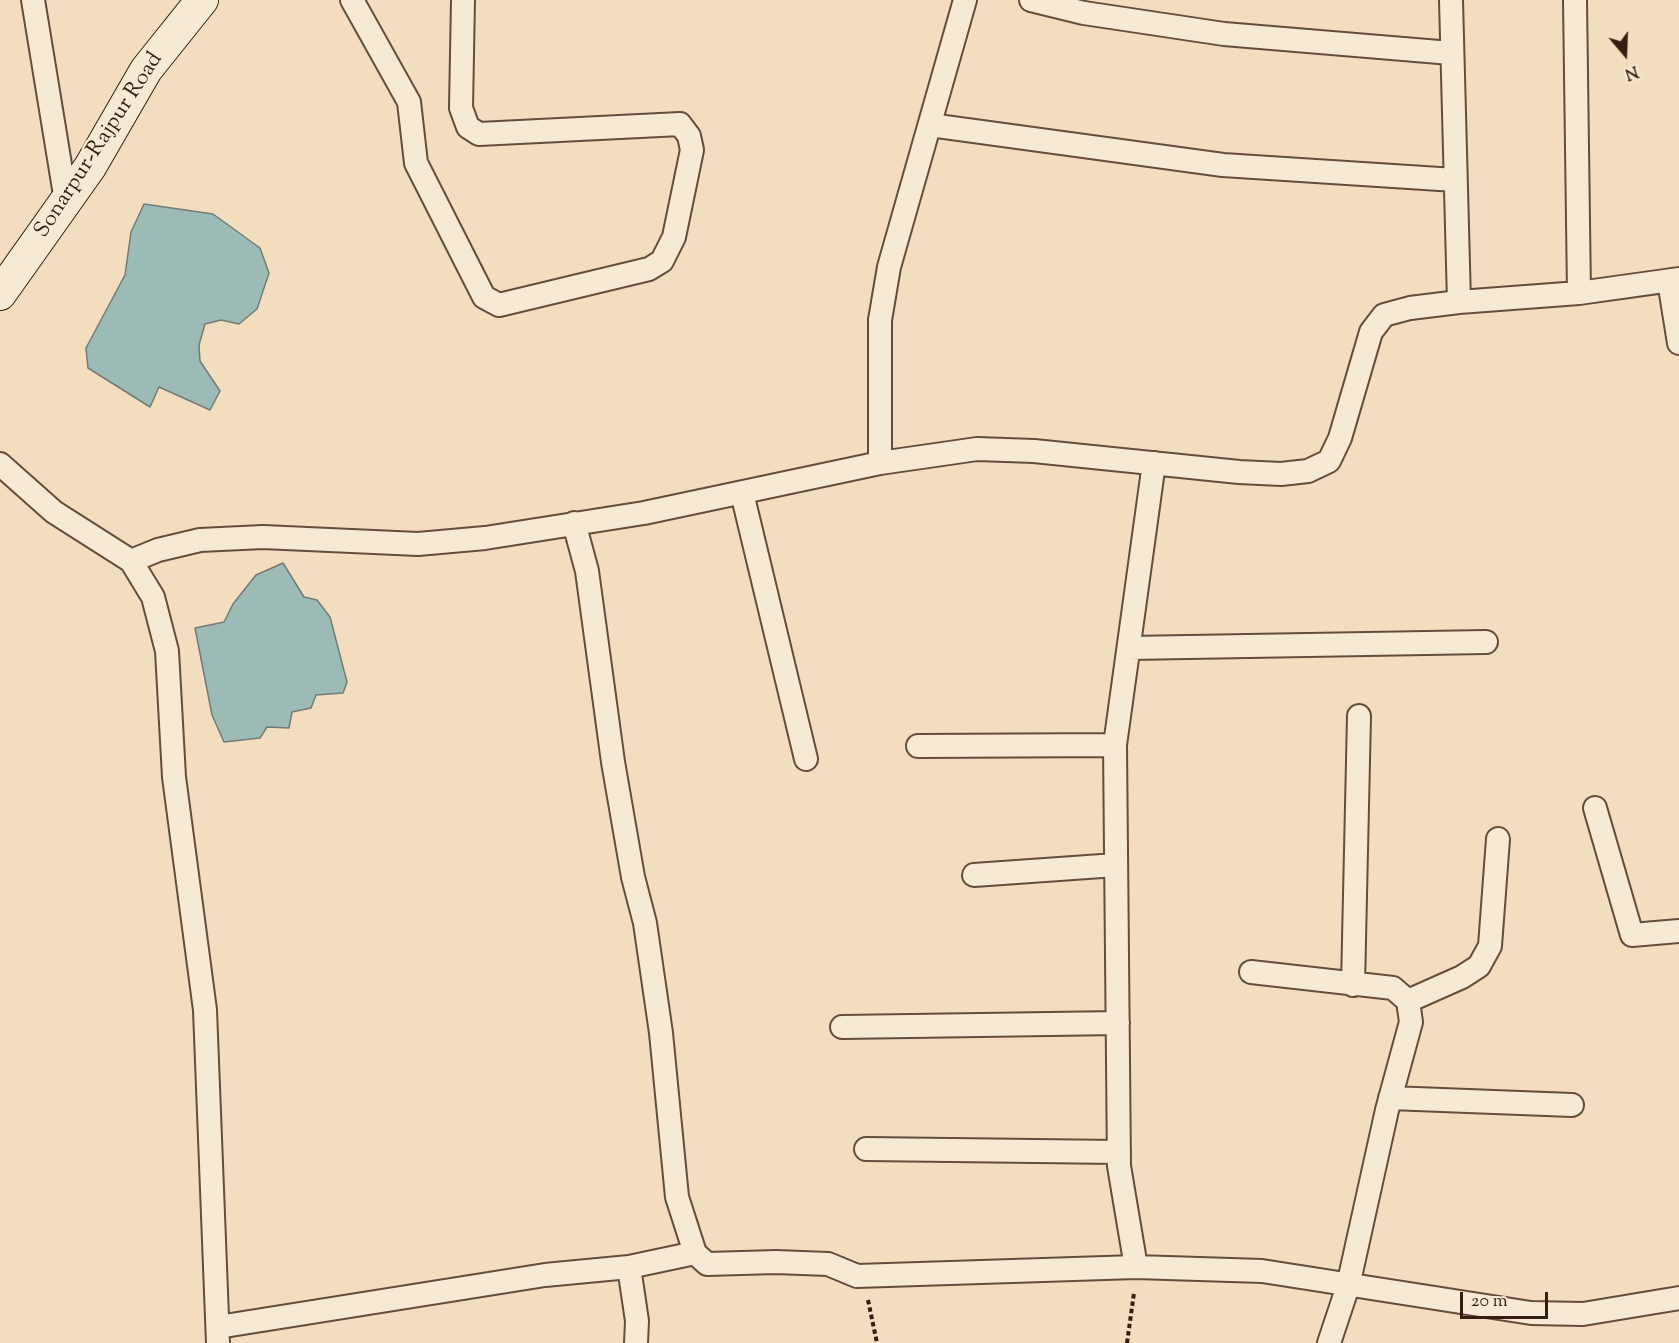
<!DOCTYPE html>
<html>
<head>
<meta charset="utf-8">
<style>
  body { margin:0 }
  #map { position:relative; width:1679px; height:1343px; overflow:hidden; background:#f2debe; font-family:"Sorts Mill Goudy",serif }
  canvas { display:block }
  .north { position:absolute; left:1595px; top:24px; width:60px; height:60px; -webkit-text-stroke:4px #f7ead5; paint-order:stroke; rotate:161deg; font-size:16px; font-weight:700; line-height:24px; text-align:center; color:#371c12 }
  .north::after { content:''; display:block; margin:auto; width:21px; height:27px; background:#371c12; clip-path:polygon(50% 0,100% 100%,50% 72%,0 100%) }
  .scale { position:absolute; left:1460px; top:1292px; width:88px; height:27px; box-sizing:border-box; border:3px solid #371c12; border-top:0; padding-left:8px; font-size:18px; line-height:21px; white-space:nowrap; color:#371c12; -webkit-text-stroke:4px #f7ead5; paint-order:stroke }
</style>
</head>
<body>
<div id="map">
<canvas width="1679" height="1343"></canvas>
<div class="north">N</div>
<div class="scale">20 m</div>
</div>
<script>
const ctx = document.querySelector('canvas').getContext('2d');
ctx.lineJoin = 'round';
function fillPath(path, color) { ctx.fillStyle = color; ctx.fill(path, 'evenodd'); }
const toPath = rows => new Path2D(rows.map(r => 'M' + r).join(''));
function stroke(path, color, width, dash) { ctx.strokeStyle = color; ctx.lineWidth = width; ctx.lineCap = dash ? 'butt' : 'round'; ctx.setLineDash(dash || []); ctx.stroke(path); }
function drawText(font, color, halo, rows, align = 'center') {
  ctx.font = font + ' "Sorts Mill Goudy",serif'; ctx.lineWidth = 5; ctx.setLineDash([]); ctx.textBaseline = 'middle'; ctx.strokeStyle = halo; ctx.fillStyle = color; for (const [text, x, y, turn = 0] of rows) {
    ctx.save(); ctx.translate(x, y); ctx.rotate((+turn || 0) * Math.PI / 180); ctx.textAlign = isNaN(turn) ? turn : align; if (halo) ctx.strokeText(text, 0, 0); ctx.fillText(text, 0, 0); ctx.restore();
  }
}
const water = toPath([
  [144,204,213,214,260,248,269,273,257,309,239,324,221,320,205,324,199,345,200,361,220,391,210,410,159,387,150,407,88,368,86,348,125,275,131,232,144,204],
  [283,563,304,597,317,600,330,617,347,682,343,693,316,695,311,708,292,712,289,728,267,727,260,738,224,742,212,715,195,628,224,622,233,604,256,575,283,563]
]);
fillPath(water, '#9cbbb7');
stroke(water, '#747b75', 1.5);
const minor = toPath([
  [33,0,66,201],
  [352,0,409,102,416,163,484,297,499,305,649,269,662,261,674,237,692,150,689,136,680,124,479,134,468,127,461,108,463,0],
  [1031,0,1084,13,1224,34,1451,53],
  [1451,0,1459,302],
  [1575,0,1579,293],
  [930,125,1223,165,1455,180],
  [1669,281,1679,343],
  [880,463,880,320,889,267,965,0],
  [0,464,54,512,131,561,153,597,167,651,174,777,205,1010,218,1343],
  [742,493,806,759],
  [574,523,587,571,613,762,633,877,645,923,661,1033,677,1197,695,1253,707,1264,776,1262,828,1264,857,1276,1136,1267,1262,1271,1531,1313,1583,1314,1679,1298],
  [131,561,158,550,200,540,263,537,418,544,485,538,644,513,880,463,977,449,1034,451,1239,472,1281,474,1308,471,1329,461,1340,438,1371,332,1384,315,1410,308,1459,302,1579,293,1679,279],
  [1129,648,1486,642],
  [918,746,1115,745],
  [1595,808,1632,935,1679,931],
  [974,875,1116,865],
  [1251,972,1393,988,1408,1001,1411,1022,1387,1110,1348,1286,1329,1343],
  [1353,985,1359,716],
  [1408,1001,1462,977,1479,966,1490,946,1498,839],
  [842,1027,1118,1023],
  [1390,1098,1572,1105],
  [866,1149,1119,1152],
  [629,1267,637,1321,636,1343],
  [1136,1267,1119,1166,1115,745,1154,463],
  [218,1327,545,1275,629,1267,695,1253]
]);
const secondary = toPath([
  [0,294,90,167,146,70,202,0]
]);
stroke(minor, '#664c3d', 26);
stroke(secondary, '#371c12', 34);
stroke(toPath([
  [868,1300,877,1343],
  [1127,1343,1134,1293]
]), '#371c12', 4, [4.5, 3]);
stroke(minor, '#f7ead5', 22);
stroke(secondary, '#f7ead5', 32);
drawText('22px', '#371c12', '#f7ead5', [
  ["Sonarpur-Rajpur Road",100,146,-57]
]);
</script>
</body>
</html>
